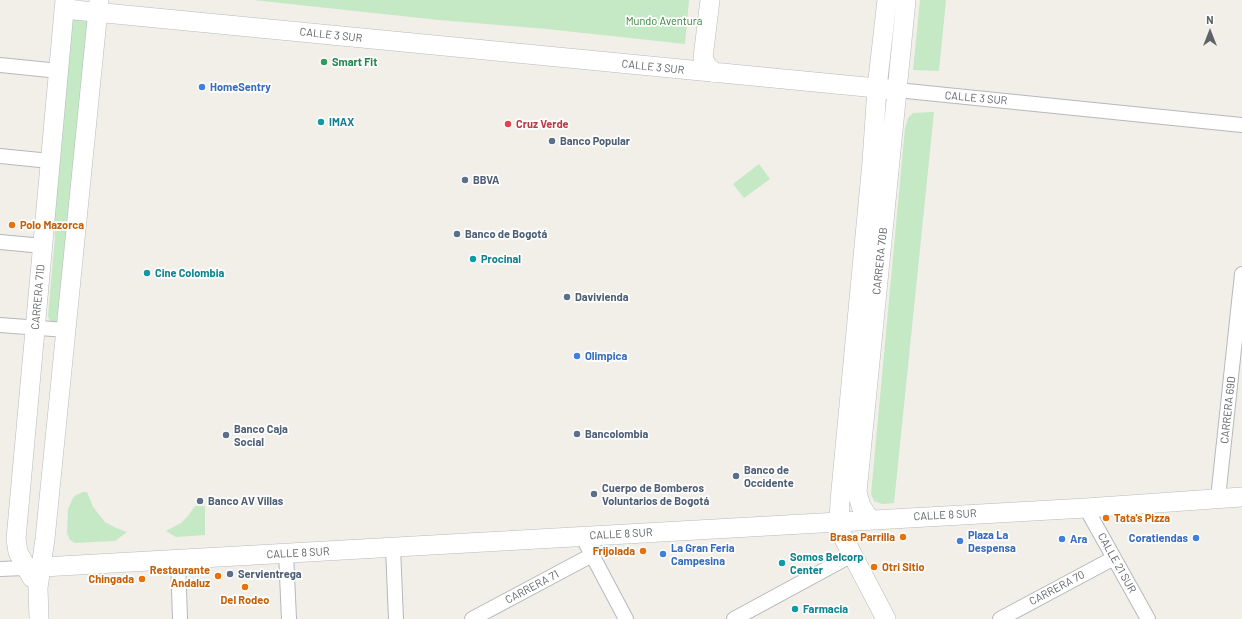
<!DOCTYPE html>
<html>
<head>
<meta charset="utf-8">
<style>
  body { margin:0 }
  #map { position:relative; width:1242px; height:619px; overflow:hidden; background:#f1efe8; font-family:Barlow,sans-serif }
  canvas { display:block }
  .north { position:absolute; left:1190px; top:12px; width:40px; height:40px; -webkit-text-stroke:3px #fff; paint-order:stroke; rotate:0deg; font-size:11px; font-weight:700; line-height:16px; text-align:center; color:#5f6368 }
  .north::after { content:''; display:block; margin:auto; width:14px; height:18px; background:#5f6368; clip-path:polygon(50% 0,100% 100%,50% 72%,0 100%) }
</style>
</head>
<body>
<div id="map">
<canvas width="1242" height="619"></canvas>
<div class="north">N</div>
</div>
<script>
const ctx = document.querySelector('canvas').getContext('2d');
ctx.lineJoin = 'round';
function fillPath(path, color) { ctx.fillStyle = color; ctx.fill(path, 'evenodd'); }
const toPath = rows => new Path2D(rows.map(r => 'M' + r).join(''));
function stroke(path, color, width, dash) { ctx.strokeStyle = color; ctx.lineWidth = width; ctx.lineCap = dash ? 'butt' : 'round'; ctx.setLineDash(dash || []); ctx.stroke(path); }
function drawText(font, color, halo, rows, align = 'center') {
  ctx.font = font + ' Barlow,sans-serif'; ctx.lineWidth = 3.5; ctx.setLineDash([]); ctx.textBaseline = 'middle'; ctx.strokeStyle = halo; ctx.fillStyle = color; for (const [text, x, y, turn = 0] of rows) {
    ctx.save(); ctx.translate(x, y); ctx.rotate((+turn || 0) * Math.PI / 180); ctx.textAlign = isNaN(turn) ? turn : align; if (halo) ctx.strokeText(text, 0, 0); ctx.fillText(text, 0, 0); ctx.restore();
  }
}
fillPath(toPath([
  [253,0,689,0,685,44,547,29,439,20],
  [920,0,946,0,939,71,913,70],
  [74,17,89,21,61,321,52,323,50,321,48,316,55,237,52,208,70,22],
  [934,112,894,503,882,504,874,501,871,494,905,128,908,118,913,113],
  [759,164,770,179,744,198,733,184],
  [83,492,87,492,93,507,105,522,116,528,127,532,115,541,75,543,70,540,67,533,68,509,73,498,76,495],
  [195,506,205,506,205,535,176,537,166,531,181,523,188,516]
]), '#c5e8c5');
const street = toPath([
  [0,65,59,71],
  [897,90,1242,125],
  [0,156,50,161],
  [0,242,43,246],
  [0,325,66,330],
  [1218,498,1242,274],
  [1086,508,1148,619],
  [582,536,626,619],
  [393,547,396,619],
  [286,553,289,619],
  [178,559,180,619],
  [0,569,25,568],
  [472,619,592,555],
  [734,619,852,555],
  [1000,619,1114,558]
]);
const secondary = toPath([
  [710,0,703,58,707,66,715,73],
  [64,9,897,90],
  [870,520,861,506,857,492,906,0],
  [25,568,1086,508,1242,497],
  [32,578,18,552,16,539,65,0],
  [39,619,38,588,45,539,99,0],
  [886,619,841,533,839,522,840,501,872,162,877,88,887,0]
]);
stroke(street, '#b5b8bc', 16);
stroke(secondary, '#b6babf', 20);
stroke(street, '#fff', 14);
stroke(secondary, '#fff', 19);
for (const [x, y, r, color] of [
  [324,62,4,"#2e9e5b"],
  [202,87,4,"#3f7fe0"],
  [321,122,4,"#0f9aa8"],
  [508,124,4,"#e0444e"],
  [552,141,4,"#5c6f8a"],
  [465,180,4,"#5c6f8a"],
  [12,225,4,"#e8710a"],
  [457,234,4,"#5c6f8a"],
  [473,259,4,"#0f9aa8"],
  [147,273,4,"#0f9aa8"],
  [567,297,4,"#5c6f8a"],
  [577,356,4,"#3f7fe0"],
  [577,434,4,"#5c6f8a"],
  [226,435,4,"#5c6f8a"],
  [736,476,4,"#5c6f8a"],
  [594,494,4,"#5c6f8a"],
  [200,501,4,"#5c6f8a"],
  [1106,518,4,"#e8710a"],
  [903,537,4,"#e8710a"],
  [1196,538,4,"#3f7fe0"],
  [1062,539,4,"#3f7fe0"],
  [960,541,4,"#3f7fe0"],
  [643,551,4,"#e8710a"],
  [663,554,4,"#3f7fe0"],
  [782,563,4,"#0f9aa8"],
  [874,567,4,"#e8710a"],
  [230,574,4,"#5c6f8a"],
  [218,576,4,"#e8710a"],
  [142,579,4,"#e8710a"],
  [245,587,4,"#e8710a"],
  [795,609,4,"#0f9aa8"]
]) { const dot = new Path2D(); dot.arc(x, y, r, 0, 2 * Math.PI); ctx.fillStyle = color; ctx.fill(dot); stroke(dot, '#fff', 1.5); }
drawText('11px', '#348238', '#fff', [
  ["Mundo Aventura",664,21]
]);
drawText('11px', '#5f6368', '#fff', [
  ["CALLE 3 SUR",331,35,6],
  ["CALLE 3 SUR",653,67,6],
  ["CALLE 3 SUR",976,98,5],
  ["CARRERA 70B",880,261,-84],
  ["CARRERA 71D",38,297,-85],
  ["CARRERA 69D",1228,410,-84],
  ["CALLE 8 SUR",945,515,-3],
  ["CALLE 8 SUR",621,534,-3],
  ["CALLE 8 SUR",298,553,-3],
  ["CALLE 21 SUR",1117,563,61],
  ["CARRERA 71",532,587,-28],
  ["CARRERA 70",1057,588,-28]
]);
drawText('bold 11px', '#27864d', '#fff', [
  ["Smart Fit",332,62]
], 'left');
drawText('bold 11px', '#366cbe', '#fff', [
  ["HomeSentry",210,87],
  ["Olimpica",585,356],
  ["Plaza La",968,535],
  ["Despensa",968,548],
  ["Coratiendas",1188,538,"right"],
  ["Ara",1070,539],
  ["La Gran Feria",671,548],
  ["Campesina",671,561]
], 'left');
drawText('bold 11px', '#0d838f', '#fff', [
  ["IMAX",329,122],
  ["Procinal",481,259],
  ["Cine Colombia",155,273],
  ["Somos Belcorp",790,557],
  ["Center",790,570],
  ["Farmacia",803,609]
], 'left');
drawText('bold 11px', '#be3a42', '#fff', [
  ["Cruz Verde",516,124]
], 'left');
drawText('bold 11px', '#4e5e75', '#fff', [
  ["Banco Popular",560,141],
  ["BBVA",473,180],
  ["Banco de Bogotá",465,234],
  ["Davivienda",575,297],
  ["Banco Caja",234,429],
  ["Social",234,442],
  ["Bancolombia",585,434],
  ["Banco de",744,470],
  ["Occidente",744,483],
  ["Cuerpo de Bomberos",602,488],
  ["Voluntarios de Bogotá",602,501],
  ["Banco AV Villas",208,501],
  ["Servientrega",238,574]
], 'left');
drawText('bold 11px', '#c56008', '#fff', [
  ["Polo Mazorca",20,225,"left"],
  ["Tata's Pizza",1114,518,"left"],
  ["Brasa Parrilla",895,537],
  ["Frijolada",635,551],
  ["Otri Sitio",882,567,"left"],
  ["Restaurante",210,570],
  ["Andaluz",210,583],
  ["Chingada",134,579],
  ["Del Rodeo",245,600,"center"]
], 'right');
</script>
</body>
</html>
